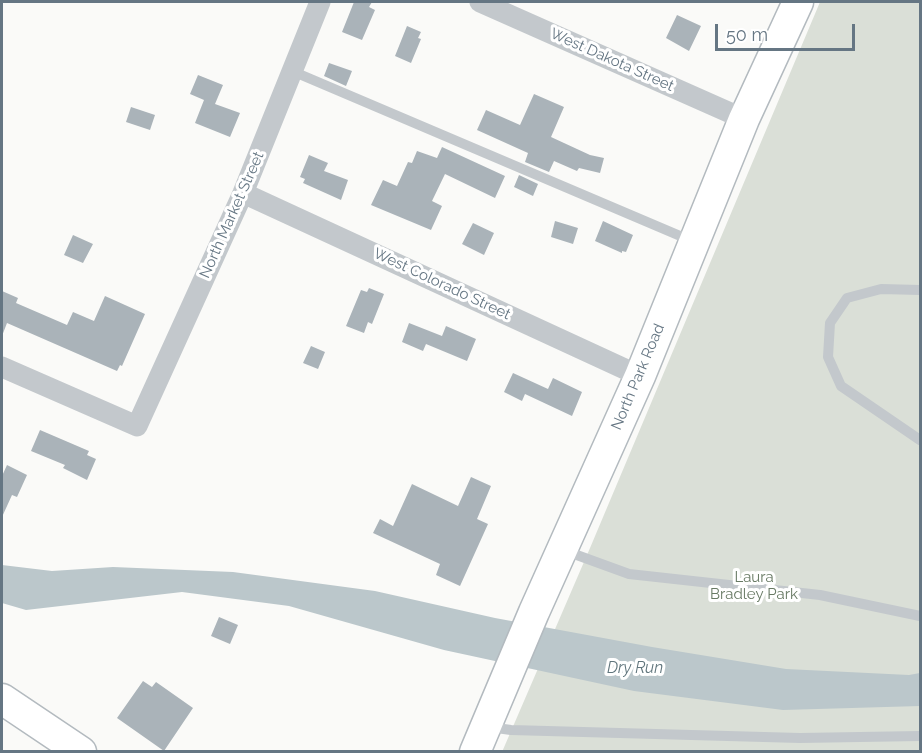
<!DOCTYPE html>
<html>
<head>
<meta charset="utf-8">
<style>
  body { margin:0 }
  #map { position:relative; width:922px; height:753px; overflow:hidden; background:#fafaf8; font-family:Raleway,sans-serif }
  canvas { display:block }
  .frame { position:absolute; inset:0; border:3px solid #657683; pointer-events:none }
  .scale { position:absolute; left:715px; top:24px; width:140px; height:27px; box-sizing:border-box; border:3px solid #657683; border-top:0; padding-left:8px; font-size:18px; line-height:21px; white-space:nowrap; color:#657683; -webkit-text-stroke:4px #fff; paint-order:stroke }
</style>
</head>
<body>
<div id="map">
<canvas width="922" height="753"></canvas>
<div class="frame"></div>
<div class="scale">50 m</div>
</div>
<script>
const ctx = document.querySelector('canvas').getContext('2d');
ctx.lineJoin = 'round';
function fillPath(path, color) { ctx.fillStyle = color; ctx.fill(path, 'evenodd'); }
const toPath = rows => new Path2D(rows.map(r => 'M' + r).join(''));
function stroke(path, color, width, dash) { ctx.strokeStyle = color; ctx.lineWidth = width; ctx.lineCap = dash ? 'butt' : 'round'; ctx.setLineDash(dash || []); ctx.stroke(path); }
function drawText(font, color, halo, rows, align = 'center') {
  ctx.font = font + ' Raleway,sans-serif'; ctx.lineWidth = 6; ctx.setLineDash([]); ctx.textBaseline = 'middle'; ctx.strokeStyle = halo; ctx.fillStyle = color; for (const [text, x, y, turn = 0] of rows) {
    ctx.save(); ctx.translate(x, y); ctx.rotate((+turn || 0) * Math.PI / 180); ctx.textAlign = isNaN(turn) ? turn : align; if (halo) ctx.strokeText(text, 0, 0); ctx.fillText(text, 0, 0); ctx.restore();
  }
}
fillPath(toPath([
  [820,2,920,2,920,751,502,752,590,548]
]), '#dadfd7');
fillPath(toPath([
  [2,565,52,571,113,567,233,572,375,591,495,618,652,647,786,669,909,675,920,673,920,706,783,710,634,691,444,650,289,606,182,592,26,610,2,603]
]), '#bbc7cb');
fillPath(toPath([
  [354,2,372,2,369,7,375,10,362,40,342,32],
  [677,15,701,26,689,51,666,38],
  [407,26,421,32,418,38,421,39,411,63,395,56],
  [329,63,352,71,346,86,324,76],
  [198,75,223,85,215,104,240,113,230,137,195,123,204,100,190,94],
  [534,94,564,107,551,137,590,155,604,158,600,173,579,168,577,171,554,161,549,172,525,162,528,153,477,130,486,110,520,125],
  [131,107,155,115,150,130,126,122],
  [442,147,505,176,495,198,445,174,432,201,442,206,431,230,371,205,383,180,397,186,408,162,412,163,417,151,437,158],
  [309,155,328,163,324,171,348,180,341,200,303,183,305,179,300,177],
  [519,175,538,184,533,196,514,187],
  [555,221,578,228,573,244,551,237],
  [603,221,633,235,626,252,622,251,622,253,595,241],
  [473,223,494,233,484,255,462,244],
  [73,235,93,244,83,263,64,255],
  [369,288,384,294,372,324,368,322,364,333,346,326,361,290,367,292],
  [2,291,18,298,16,303,67,325,73,312,94,321,105,296,145,314,122,366,120,365,117,371,7,323,2,336],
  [409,323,442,336,446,326,476,339,467,361,426,344,423,351,402,342],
  [311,346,325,352,318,369,303,363],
  [513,373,548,389,553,378,582,392,572,416,525,394,522,401,504,392],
  [40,430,89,451,87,455,96,459,87,480,63,468,65,465,31,451],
  [7,465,27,475,17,497,12,495,2,517,2,476],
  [471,477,491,486,477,519,488,524,460,586,436,575,440,564,373,533,380,519,393,526,412,484,458,506],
  [219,617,238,625,230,644,211,636],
  [143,681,152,687,156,682,193,708,164,751,117,718]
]), '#aab3b9');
const secondary = toPath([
  [2,699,81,752],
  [475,752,534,612,640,376,744,119,798,2]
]);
stroke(secondary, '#b3babf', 33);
stroke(toPath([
  [292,71,692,241],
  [920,290,881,289,847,298,830,323,828,357,841,386,920,440],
  [563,550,629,574,820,595,920,616],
  [489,727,511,730,800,738,920,736]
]), '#c3c8cc', 10);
stroke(toPath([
  [480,2,744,119],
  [243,193,640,376],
  [2,367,137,426,243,193,320,2]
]), '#c3c8cc', 21);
stroke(secondary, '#fff', 30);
drawText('15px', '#657683', '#fff', [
  ["West Dakota Street",612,60,24],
  ["North Market Street",232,215,-66],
  ["West Colorado Street",442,284,25],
  ["North Park Road",638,377,-67]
]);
drawText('15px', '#687a64', '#fff', [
  ["Laura",754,577],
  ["Bradley Park",754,594]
]);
drawText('italic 16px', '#60757c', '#fff', [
  ["Dry Run",635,668]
]);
</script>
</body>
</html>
